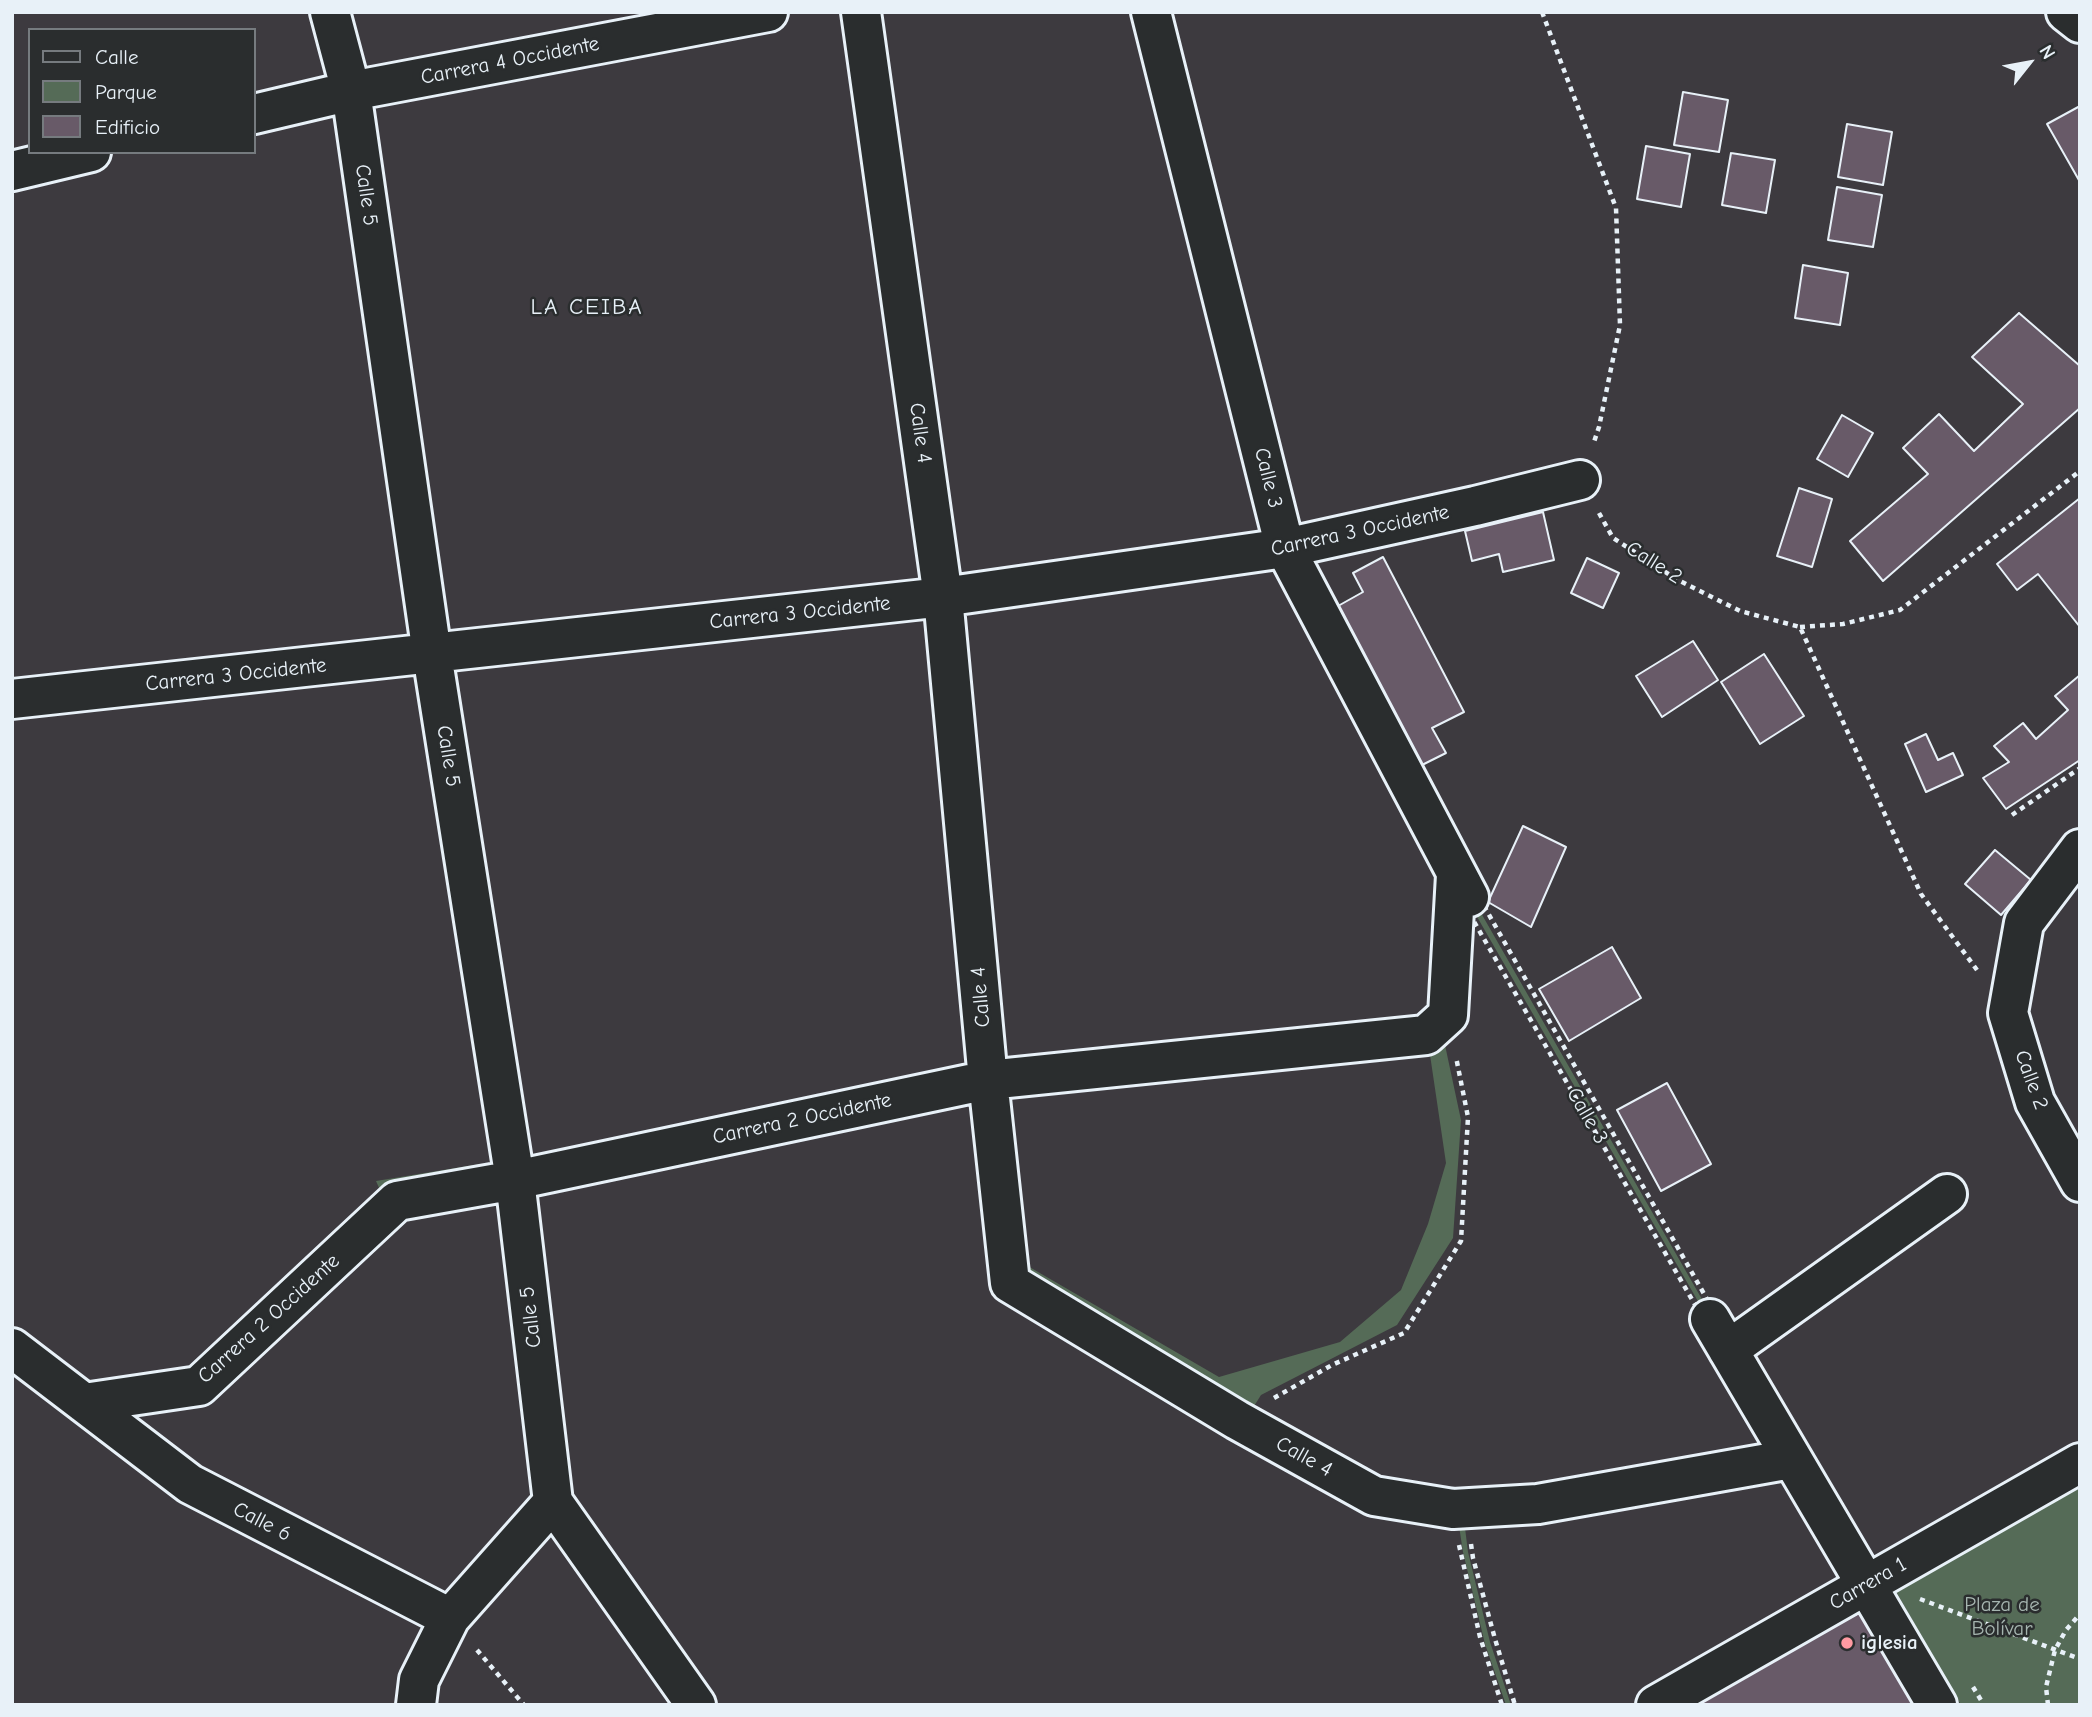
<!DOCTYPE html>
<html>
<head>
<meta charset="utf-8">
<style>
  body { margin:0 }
  #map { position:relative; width:2092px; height:1717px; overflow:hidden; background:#3d3a3f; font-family:"Comic Neue",sans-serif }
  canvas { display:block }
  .frame { position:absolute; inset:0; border:14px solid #e8f1f8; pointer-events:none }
  .legend { position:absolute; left:28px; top:28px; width:228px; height:126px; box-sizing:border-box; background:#2a2d2e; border:2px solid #767b7f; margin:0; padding:9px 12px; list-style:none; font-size:21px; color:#e8f1f8 }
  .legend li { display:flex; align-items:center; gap:14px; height:35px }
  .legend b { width:35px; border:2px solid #767b7f }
  .north { position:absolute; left:1994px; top:28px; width:70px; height:70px; -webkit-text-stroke:5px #2a2d2e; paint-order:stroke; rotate:59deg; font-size:19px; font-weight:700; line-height:28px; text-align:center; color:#e8f1f8 }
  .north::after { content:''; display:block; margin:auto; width:24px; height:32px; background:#e8f1f8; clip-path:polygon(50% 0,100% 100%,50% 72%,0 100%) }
</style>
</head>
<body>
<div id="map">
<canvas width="2092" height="1717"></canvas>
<div class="frame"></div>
<ul class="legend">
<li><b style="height:9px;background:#2a2d2e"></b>Calle</li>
<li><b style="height:19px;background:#556b57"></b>Parque</li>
<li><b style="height:19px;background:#685a68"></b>Edificio</li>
</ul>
<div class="north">N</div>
</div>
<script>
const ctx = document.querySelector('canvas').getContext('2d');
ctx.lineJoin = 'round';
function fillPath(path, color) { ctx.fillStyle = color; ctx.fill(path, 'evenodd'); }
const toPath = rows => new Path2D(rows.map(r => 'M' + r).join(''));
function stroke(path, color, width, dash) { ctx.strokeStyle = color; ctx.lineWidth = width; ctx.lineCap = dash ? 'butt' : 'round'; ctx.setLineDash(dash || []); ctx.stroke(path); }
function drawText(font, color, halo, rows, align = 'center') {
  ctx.font = font + ' "Comic Neue",sans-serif'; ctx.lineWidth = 5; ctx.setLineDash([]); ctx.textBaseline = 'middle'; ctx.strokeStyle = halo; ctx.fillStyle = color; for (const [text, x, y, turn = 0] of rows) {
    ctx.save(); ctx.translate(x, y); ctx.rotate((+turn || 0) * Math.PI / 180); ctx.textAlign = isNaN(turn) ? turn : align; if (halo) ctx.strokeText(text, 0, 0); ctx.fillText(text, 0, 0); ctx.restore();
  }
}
fillPath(toPath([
  [1481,913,1711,1315,1707,1317,1476,915],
  [1442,1031,1461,1120,1453,1238,1397,1325,1261,1395,1251,1411,1032,1281,1026,1265,1219,1377,1340,1342,1401,1290,1428,1224,1446,1163,1429,1048],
  [480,1164,481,1176,384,1199,376,1181],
  [2080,1481,2080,1705,1961,1705,1894,1588],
  [1463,1512,1468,1552,1490,1642,1511,1705,1506,1705,1485,1644,1463,1552,1457,1513]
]), '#556b57');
const building = toPath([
  [1683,92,1728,100,1719,152,1674,145,1683,92],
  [2080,106,2080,182,2047,124,2080,106],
  [1847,124,1892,132,1883,185,1838,177,1847,124],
  [1646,146,1690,154,1681,207,1637,199,1646,146],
  [1731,153,1775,160,1766,213,1722,205,1731,153],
  [1837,187,1882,195,1873,247,1828,240,1837,187],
  [1803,265,1848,273,1840,325,1795,318,1803,265],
  [2019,313,2080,366,2080,408,1883,581,1850,541,1928,474,1903,448,1939,414,1974,451,2023,404,1972,357,2019,313],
  [1842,415,1873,433,1848,477,1817,459,1842,415],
  [1799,488,1832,499,1812,567,1777,556,1799,488],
  [2080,498,2080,627,2038,574,2017,590,1997,564,2080,498],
  [1543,512,1554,560,1503,572,1499,554,1472,561,1465,531,1543,512],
  [1383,557,1464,712,1432,728,1446,753,1422,765,1338,606,1363,592,1353,573,1383,557],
  [1587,558,1619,573,1603,608,1571,593,1587,558],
  [1693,641,1718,680,1662,717,1636,676,1693,641],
  [1764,654,1804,716,1760,744,1721,682,1764,654],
  [2080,675,2080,760,2006,809,1983,778,2009,762,1994,746,2023,723,2036,739,2068,710,2055,696,2080,675],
  [1926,734,1938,760,1953,753,1963,775,1926,792,1905,744,1926,734],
  [1523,826,1566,847,1531,927,1488,902,1523,826],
  [1995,850,2031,880,2001,915,1965,884,1995,850],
  [1612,947,1641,998,1569,1041,1539,989,1612,947],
  [1667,1083,1711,1164,1661,1191,1617,1110,1667,1083],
  [1870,1607,1915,1705,1685,1705,1870,1607]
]);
fillPath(building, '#685a68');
stroke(building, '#e8f1f8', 2);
const minor = toPath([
  [330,12,351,91,432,654,515,1180,553,1502,450,1618,419,1680,416,1705],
  [861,12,943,597,988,1080,1010,1283,1237,1420,1374,1496,1453,1509,1538,1504,1791,1459],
  [1151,12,1285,548,1469,897],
  [2066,12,2080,23],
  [254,114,351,91,768,12],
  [12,171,91,152],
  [12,699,943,597,1285,548,1475,506,1580,480],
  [2080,849,2024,923,2008,1013,2035,1102,2080,1182],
  [1710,1319,1937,1705],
  [12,1348,190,1484,450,1618],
  [1728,1350,1947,1194],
  [84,1403,199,1386,397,1201,515,1180,988,1080,1426,1035,1448,1015,1456,875],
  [553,1502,696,1705],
  [1656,1705,2080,1463]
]);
stroke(minor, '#e8f1f8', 44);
stroke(toPath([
  [1542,12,1616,208,1620,325,1599,427,1593,445],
  [1599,513,1613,538,1676,579,1740,611,1800,627,1921,894,1977,970],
  [1800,627,1843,624,1900,610,2080,471],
  [2012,815,2080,768],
  [1484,906,1716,1315,1705,1322,1469,913,1484,906],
  [1274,1398,1332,1365,1404,1333,1461,1241,1468,1117,1456,1057],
  [1471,1544,1473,1558,1495,1639,1515,1705],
  [1459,1545,1480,1637,1502,1705],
  [1920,1599,2080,1659],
  [477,1650,524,1705],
  [1973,1687,1984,1705],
  [2048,1705,2046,1687,2055,1650,2066,1630,2080,1614]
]), '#e8f1f8', 4.5, [5, 5]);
stroke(minor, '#2a2d2e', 38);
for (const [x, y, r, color] of [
  [1847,1643,7,"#ff9aa2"]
]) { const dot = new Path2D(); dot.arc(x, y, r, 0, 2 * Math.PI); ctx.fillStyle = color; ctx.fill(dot); stroke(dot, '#2a2d2e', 2.5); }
drawText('21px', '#e8f1f8', '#2a2d2e', [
  ["Carrera 4 Occidente",510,61,-11],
  ["Calle 5",366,195,82],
  ["Calle 4",920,433,82],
  ["Calle 3",1268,478,76],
  ["Carrera 3 Occidente",1360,531,-12],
  ["Calle 2",1654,563,32],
  ["Carrera 3 Occidente",800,613,-6],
  ["Carrera 3 Occidente",236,675,-6],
  ["Calle 5",448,756,81],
  ["Calle 4",981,997,-95],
  ["Calle 2",2031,1080,70],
  ["Calle 3",1587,1116,60],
  ["Carrera 2 Occidente",802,1119,-12],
  ["Calle 5",531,1317,-97],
  ["Carrera 2 Occidente",269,1319,-42],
  ["Calle 4",1304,1457,29],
  ["Calle 6",262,1522,27],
  ["Carrera 1",1868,1584,-30]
]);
drawText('21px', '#a6b5b0', '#2a2d2e', [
  ["Plaza de",2002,1605],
  ["Bolívar",2002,1629]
]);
drawText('bold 21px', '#e8f1f8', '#2a2d2e', [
  ["iglesia",1861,1643]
], 'left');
ctx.letterSpacing = '2px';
drawText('23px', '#e8f1f8', '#2a2d2e', [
  ["LA CEIBA",587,307]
]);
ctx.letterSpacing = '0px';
</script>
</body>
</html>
